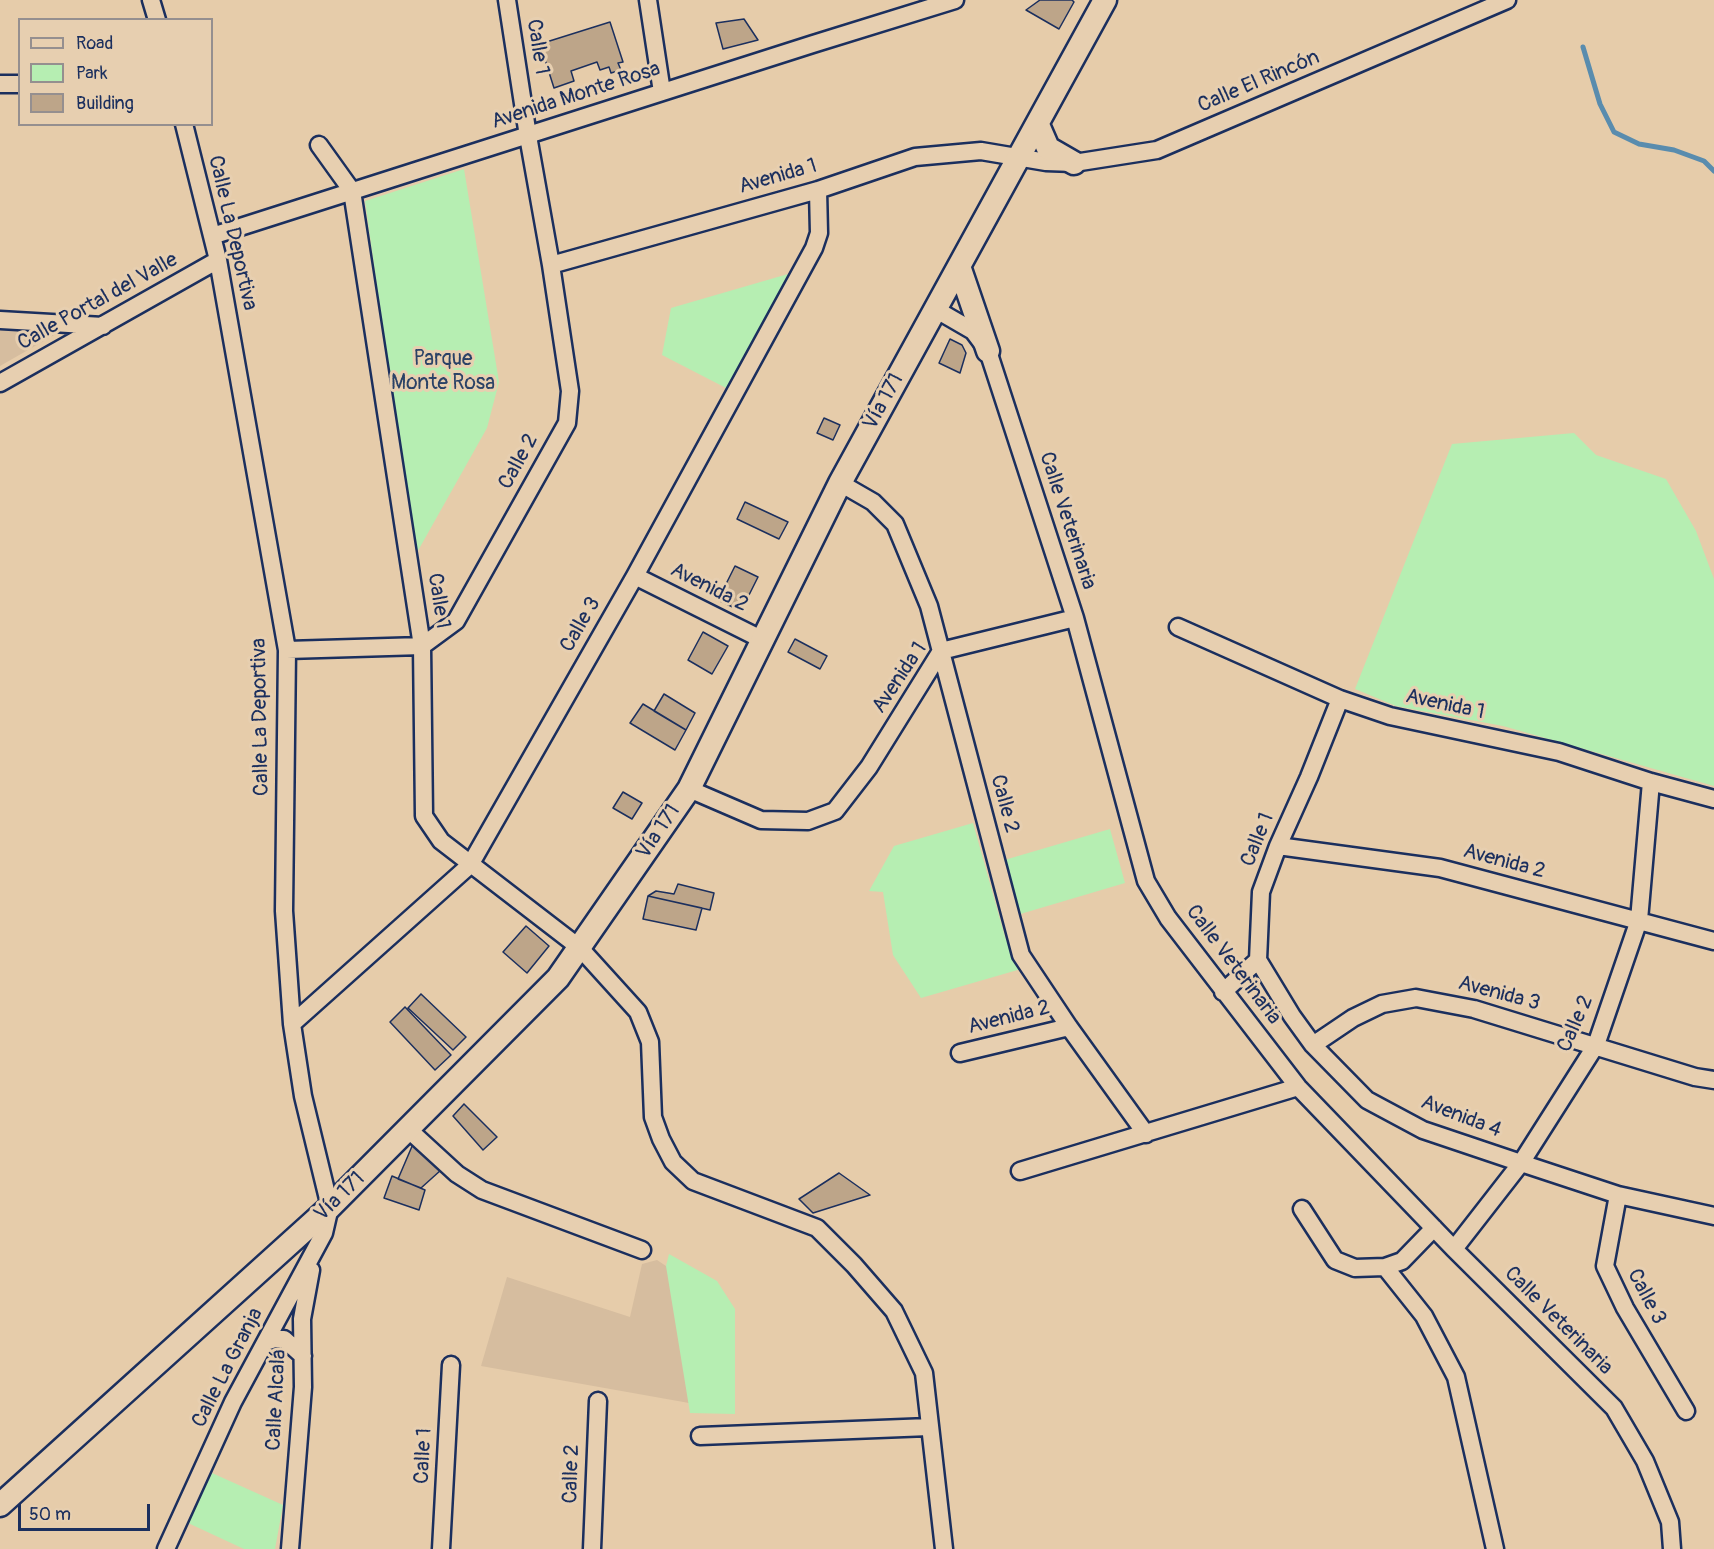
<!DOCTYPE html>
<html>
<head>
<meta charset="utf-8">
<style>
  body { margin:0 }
  #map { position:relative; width:1714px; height:1549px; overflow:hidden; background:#e6ccaa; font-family:Pangolin,sans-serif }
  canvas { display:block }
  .legend { position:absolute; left:18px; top:18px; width:195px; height:108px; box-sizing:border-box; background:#e7cfb0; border:2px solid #958f8f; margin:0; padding:8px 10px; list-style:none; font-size:18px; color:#1b2f5e }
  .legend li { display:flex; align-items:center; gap:12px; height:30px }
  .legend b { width:30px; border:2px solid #958f8f }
  .scale { position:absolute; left:18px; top:1504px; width:132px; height:27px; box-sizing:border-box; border:3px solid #1b2f5e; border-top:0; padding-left:8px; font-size:18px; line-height:21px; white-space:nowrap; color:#1b2f5e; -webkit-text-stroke:4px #e7cfb0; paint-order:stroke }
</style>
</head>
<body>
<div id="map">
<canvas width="1714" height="1549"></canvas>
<ul class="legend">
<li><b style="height:8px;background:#e7cfb0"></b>Road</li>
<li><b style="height:16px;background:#b6eeb2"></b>Park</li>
<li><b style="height:16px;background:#bda589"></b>Building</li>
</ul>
<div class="scale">50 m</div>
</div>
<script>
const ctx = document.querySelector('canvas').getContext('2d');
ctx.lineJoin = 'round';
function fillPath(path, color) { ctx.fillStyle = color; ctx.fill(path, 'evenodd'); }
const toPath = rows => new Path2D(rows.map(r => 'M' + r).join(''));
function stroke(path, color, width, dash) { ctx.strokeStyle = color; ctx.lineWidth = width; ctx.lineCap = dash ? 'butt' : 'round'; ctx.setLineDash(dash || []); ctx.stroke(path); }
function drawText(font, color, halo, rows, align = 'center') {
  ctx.font = font + ' Pangolin,sans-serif'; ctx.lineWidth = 6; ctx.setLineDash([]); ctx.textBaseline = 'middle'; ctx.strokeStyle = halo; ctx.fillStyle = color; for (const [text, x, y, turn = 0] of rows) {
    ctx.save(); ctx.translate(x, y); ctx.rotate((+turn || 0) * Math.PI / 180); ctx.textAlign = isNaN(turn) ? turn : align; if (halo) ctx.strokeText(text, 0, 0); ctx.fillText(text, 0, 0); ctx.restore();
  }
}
fillPath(toPath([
  [0,328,63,330,0,366],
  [657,1260,666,1266,671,1276,689,1403,481,1366,507,1277,630,1317,642,1264]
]), '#d6bd9f');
fillPath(toPath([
  [464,169,499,382,487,428,415,556,365,201],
  [788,274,728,389,662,355,671,308],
  [1574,433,1596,455,1666,479,1696,531,1714,579,1714,786,1503,726,1396,706,1355,689,1452,444],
  [973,823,1005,937,1021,969,921,998,893,955,883,892,869,891,894,846],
  [1110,829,1125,883,1017,915,1001,861],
  [669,1254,717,1281,735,1309,735,1414,690,1413,666,1266],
  [212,1473,283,1505,275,1549,244,1549,188,1523]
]), '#b6eeb2');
stroke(toPath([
  [1583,47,1600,104,1614,132,1639,144,1674,150,1704,161,1714,171]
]), '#598cae', 5);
const building = toPath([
  [1040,0,1072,0,1074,2,1059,29,1026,10,1040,0],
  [744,19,758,40,723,49,716,23,744,19],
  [610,22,623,62,618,63,621,70,611,73,609,67,600,70,597,62,571,71,574,81,554,88,540,44,610,22],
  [950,339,962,345,966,353,960,373,939,363,950,339],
  [824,418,840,425,833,440,817,433,824,418],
  [745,502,788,522,779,539,737,519,745,502],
  [735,566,758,577,741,611,718,600,735,566],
  [703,632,728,646,712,674,688,660,703,632],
  [795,639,827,656,820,669,788,652,795,639],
  [664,694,695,713,686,730,654,711,664,694],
  [643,704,686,730,675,750,630,723,643,704],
  [623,792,642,803,632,819,613,808,623,792],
  [678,884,714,893,710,910,648,896,656,891,674,894,678,884],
  [648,896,702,908,696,930,643,919,648,896],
  [526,926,549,946,527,973,503,952,526,926],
  [421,994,466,1037,453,1050,408,1008,421,994],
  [405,1007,451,1055,435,1070,390,1022,405,1007],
  [464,1104,497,1137,483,1150,453,1116,464,1104],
  [413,1144,441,1170,421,1188,398,1179,413,1144],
  [839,1173,870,1195,813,1213,799,1199,839,1173],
  [392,1176,425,1190,419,1210,384,1198,392,1176]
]);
fillPath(building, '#bda589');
stroke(building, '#1b2f5e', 1.5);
const street = toPath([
  [151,0,157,20],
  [648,0,662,92],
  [0,84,20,84],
  [319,145,352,191,422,646,424,816,441,841,580,948,638,1012,650,1042,653,1117,661,1139,673,1162,693,1181,817,1228,854,1265,894,1311,924,1373,944,1549],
  [212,236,813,44,955,0],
  [551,265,818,190,915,157,981,151,1046,162,1074,163,1157,150,1507,0],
  [935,309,973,331,988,351,1075,618,1146,881,1168,918,1298,1087,1454,1249,1614,1408,1645,1461,1670,1522,1672,1549],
  [0,320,103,326],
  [0,383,218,260],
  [840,483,873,502,895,524,929,606,1021,955,1069,1027,1146,1134],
  [635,576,763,640],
  [1178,627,1340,699,1390,716,1559,752,1651,782,1714,799],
  [287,650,422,646,456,621,567,423,570,391,551,265,528,136,507,0],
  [689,789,761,820,808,821,835,811,869,767,941,651,1075,618],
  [1278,846,1440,868,1714,941],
  [1258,960,1292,1016,1313,1045,1367,1100,1423,1130,1521,1163,1618,1195,1714,1216],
  [1223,992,1258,960,1261,892,1278,846,1309,777,1340,699],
  [292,1024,470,865,635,576,814,248,819,233,818,190],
  [1313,1045,1353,1018,1382,1004,1416,998,1474,1009,1695,1077,1714,1080],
  [960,1053,1069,1027],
  [409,1130,457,1174,482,1190,642,1250],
  [1020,1171,1298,1087],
  [1618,1195,1605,1266,1625,1308,1686,1411],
  [1302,1209,1335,1260,1355,1268,1385,1267,1402,1261,1434,1228],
  [1454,1249,1521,1163,1596,1045,1639,920,1651,782],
  [1385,1267,1424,1316,1456,1377,1495,1549],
  [266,1342,275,1339,284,1339,303,1356],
  [700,1436,929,1427],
  [166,1549,233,1402,324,1233,330,1207,303,1096,292,1024,284,911,287,650,218,260,184,124],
  [290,1549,303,1387,302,1319,311,1270],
  [441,1549,451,1365],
  [592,1549,598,1401]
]);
const secondary = toPath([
  [1038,125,1048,148,1074,163],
  [959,266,988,351],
  [0,1505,330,1207,558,978,689,789,840,483,1105,0]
]);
stroke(street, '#1b2f5e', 21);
stroke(secondary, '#1b2f5e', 27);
stroke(street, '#e7cfb0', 16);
stroke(secondary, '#e7cfb0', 22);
drawText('21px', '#1b2f5e', '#e7cfb0', [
  ["Calle 1",537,47,81],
  ["Calle El Rincón",1259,82,-23],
  ["Avenida Monte Rosa",576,96,-18],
  ["Avenida 1",778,177,-16],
  ["Calle La Deportiva",232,233,77],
  ["Calle Portal del Valle",98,302,-29],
  ["Vía 171",884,402,-61],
  ["Calle 2",519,462,-61],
  ["Calle Veterinaria",1067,521,72],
  ["Avenida 2",709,588,27],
  ["Calle 1",438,601,81],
  ["Calle 3",581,625,-60],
  ["Avenida 1",900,678,-56],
  ["Avenida 1",1445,705,12],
  ["Calle La Deportiva",261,717,-91],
  ["Calle 2",1004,804,75],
  ["Vía 171",659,832,-56],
  ["Calle 1",1258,840,-68],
  ["Avenida 2",1504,862,15],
  ["Calle Veterinaria",1233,965,53],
  ["Avenida 3",1499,994,15],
  ["Avenida 2",1009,1018,-14],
  ["Calle 2",1576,1024,-66],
  ["Avenida 4",1461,1117,21],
  ["Vía 171",340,1197,-44],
  ["Calle 3",1646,1297,62],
  ["Calle Veterinaria",1558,1321,45],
  ["Calle La Granja",228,1368,-63],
  ["Calle Alcalá",277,1400,-87],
  ["Calle 1",424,1456,-87],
  ["Calle 2",572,1474,-88]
]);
drawText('21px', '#2a4266', '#e7cfb0', [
  ["Parque",443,360],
  ["Monte Rosa",443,384]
]);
</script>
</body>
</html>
